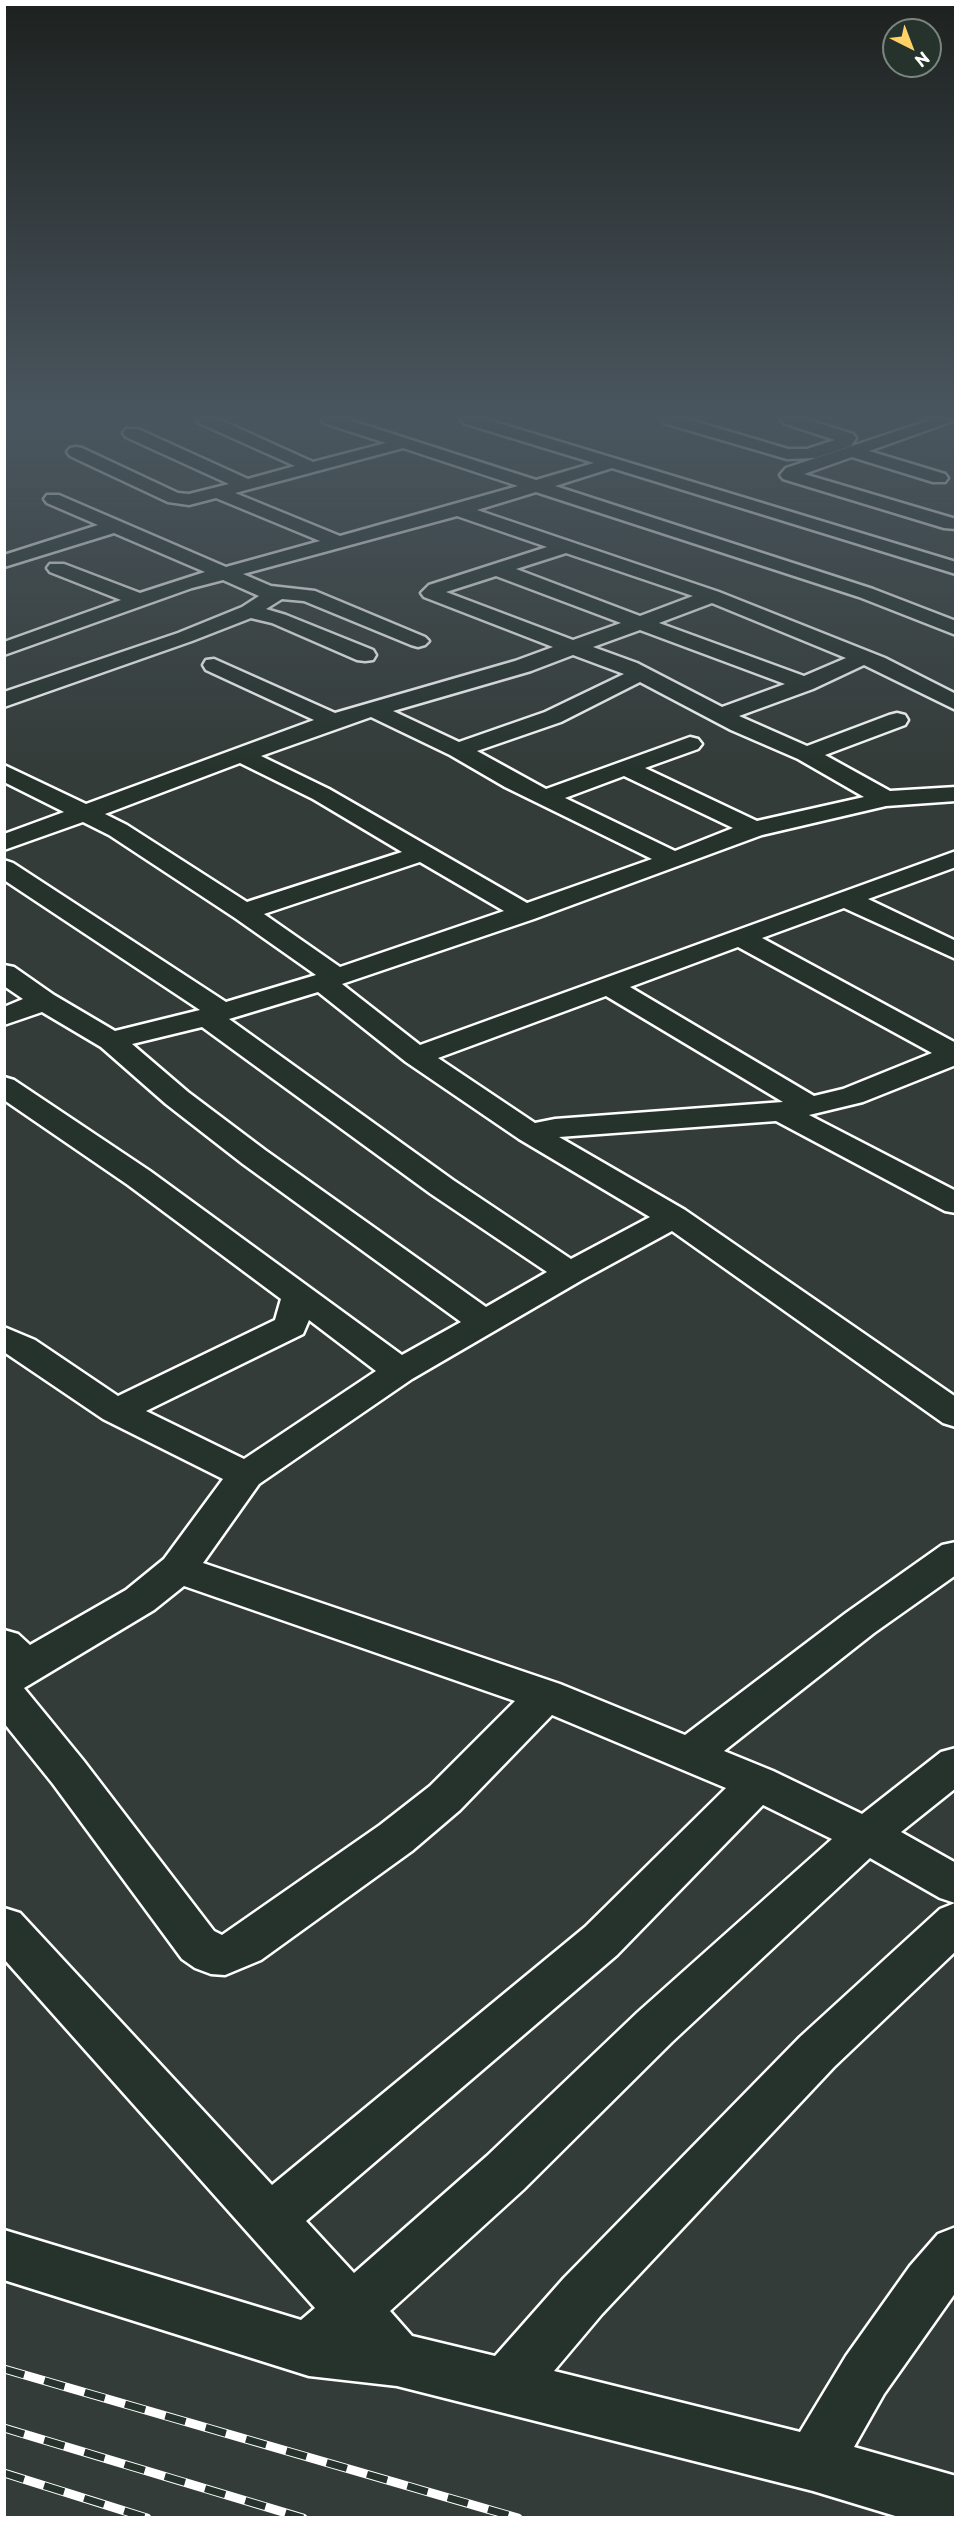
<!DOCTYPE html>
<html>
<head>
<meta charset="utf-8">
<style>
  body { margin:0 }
  #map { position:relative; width:960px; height:2522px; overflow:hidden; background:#343c39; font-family:"Playpen Sans",sans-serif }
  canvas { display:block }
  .frame { position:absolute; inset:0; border:6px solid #fff; pointer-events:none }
  .north { position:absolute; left:882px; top:18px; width:60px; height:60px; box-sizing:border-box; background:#26332d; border:2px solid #7d8581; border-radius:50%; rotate:138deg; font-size:16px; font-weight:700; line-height:24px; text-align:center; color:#fff }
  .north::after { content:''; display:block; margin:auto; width:21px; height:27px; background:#ffd166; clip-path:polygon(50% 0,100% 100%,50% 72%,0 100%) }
</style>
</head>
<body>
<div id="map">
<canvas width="960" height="2522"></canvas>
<div class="frame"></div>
<div class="north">N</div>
</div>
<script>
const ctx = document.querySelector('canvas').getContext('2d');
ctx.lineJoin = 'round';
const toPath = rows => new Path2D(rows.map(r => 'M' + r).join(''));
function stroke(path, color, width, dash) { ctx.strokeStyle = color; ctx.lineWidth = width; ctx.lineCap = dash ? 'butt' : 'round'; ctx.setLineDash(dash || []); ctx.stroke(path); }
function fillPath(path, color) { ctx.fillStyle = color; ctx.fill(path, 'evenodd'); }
const minor = toPath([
  [197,419,218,419,313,462,386,443,324,423,322,419,346,419,536,480,594,463,463,423,461,419,485,419,956,562,956,574,612,468,555,486,873,589,956,621,956,635,859,597,536,492,477,510,719,592,885,658,956,694,956,710,864,665,813,689,739,716,807,746,889,715,897,713,905,715,908,720,905,725,825,755,890,791,956,787,956,801,886,806,762,835,534,919,342,984,420,1045,956,851,956,867,868,899,956,941,956,959,844,908,762,938,956,1043,956,1065,863,1102,809,1115,956,1191,956,1213,945,1211,776,1121,559,1137,685,1210,956,1397,956,1427,943,1423,672,1231,582,1280,412,1379,259,1484,203,1563,560,1684,685,1735,846,1613,942,1545,956,1542,956,1575,874,1633,724,1751,773,1771,862,1814,941,1752,956,1748,956,1788,901,1832,956,1863,956,1951,834,2067,602,2314,554,2371,800,2432,846,2356,910,2266,938,2234,956,2227,956,2292,884,2394,854,2447,956,2476,956,2518,902,2518,813,2491,397,2386,309,2376,4,2280,4,2230,301,2320,315,2308,4,1959,4,1908,20,1913,272,2185,585,1927,726,1788,552,1715,460,1810,412,1851,261,1960,225,1975,211,1974,195,1968,182,1959,53,1784,4,1723,4,1630,18,1634,30,1645,126,1590,164,1559,223,1479,103,1419,4,1352,4,1327,35,1340,118,1396,275,1320,281,1299,128,1185,4,1100,4,1077,14,1080,150,1171,402,1355,461,1322,243,1164,166,1104,101,1047,42,1012,4,1025,4,1007,23,999,4,986,4,965,14,967,54,995,115,1031,200,1010,4,880,4,860,13,863,226,1002,316,975,235,918,109,835,83,822,4,850,4,834,64,812,4,782,4,765,86,804,314,720,206,670,203,665,206,660,214,659,335,713,515,661,553,647,424,597,421,593,429,585,547,547,457,516,243,574,271,586,315,591,425,637,429,641,425,645,418,647,411,645,304,601,282,599,266,609,286,615,373,650,376,655,373,660,365,661,357,660,272,623,251,618,192,641,4,707,4,692,178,633,242,607,259,596,223,580,192,588,4,655,4,642,121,600,50,572,47,568,50,564,64,564,140,593,205,572,114,533,4,567,4,555,98,525,47,503,44,499,47,495,59,495,226,567,320,541,216,498,189,505,168,502,70,456,67,452,70,448,76,447,82,448,178,493,189,494,229,484,126,437,123,433,126,429,138,429,248,479,295,466,199,423,197,419],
  [403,448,518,486,340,536,235,493,403,448],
  [566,553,693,596,640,616,516,569,566,553],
  [496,576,621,623,573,640,446,592,496,576],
  [712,603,846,658,804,676,659,623,712,603],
  [640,630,785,684,722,707,637,663,593,647,640,630],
  [573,655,624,674,545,712,459,742,393,711,531,671,573,655],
  [640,682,731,730,798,759,864,797,757,821,645,768,698,749,702,744,698,739,690,737,546,789,477,751,561,722,640,682],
  [371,717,450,755,505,787,652,859,527,903,329,789,261,756,371,717],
  [240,763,313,799,402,852,247,902,127,825,105,814,240,763],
  [624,776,733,828,675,851,565,798,624,776],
  [420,862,504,911,340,967,264,914,420,862],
  [738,947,932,1053,843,1089,814,1096,630,987,738,947],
  [318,992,406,1062,519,1139,650,1217,571,1259,453,1180,229,1019,318,992],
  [606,996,783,1102,555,1119,535,1123,438,1058,606,996],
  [202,1027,431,1194,547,1272,486,1307,265,1150,188,1092,132,1044,202,1027],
  [309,1320,376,1371,244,1459,146,1411,303,1334,309,1320],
  [184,1586,515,1701,430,1786,380,1825,222,1935,214,1931,83,1760,24,1688,154,1610,184,1586],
  [763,1805,832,1839,638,2012,487,2156,354,2273,306,2221,617,1955,763,1805],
  [870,1858,940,1898,955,1903,940,1909,800,2037,564,2278,495,2356,412,2336,390,2311,523,2190,672,2042,870,1858],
  [662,419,687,419,788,449,807,449,835,440,783,423,781,419,805,419,853,434,856,438,851,446,815,458,787,459,664,423,662,419],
  [933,419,956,420,869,451,945,474,948,478,945,482,933,482,852,457,804,474,956,519,956,529,944,528,783,479,780,475,786,468,933,419]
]);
stroke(minor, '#fff', 5);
fillPath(minor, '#26332d');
const rail = toPath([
  [4,2369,518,2518],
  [4,2428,303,2518],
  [4,2473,147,2518]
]);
stroke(rail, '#fff', 9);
stroke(rail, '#26332d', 7, [21]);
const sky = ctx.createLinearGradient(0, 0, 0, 772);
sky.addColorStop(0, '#1d211f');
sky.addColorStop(0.54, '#4a565f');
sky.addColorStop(1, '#4a565f00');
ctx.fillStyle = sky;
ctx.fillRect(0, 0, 960, 772);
</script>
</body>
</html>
